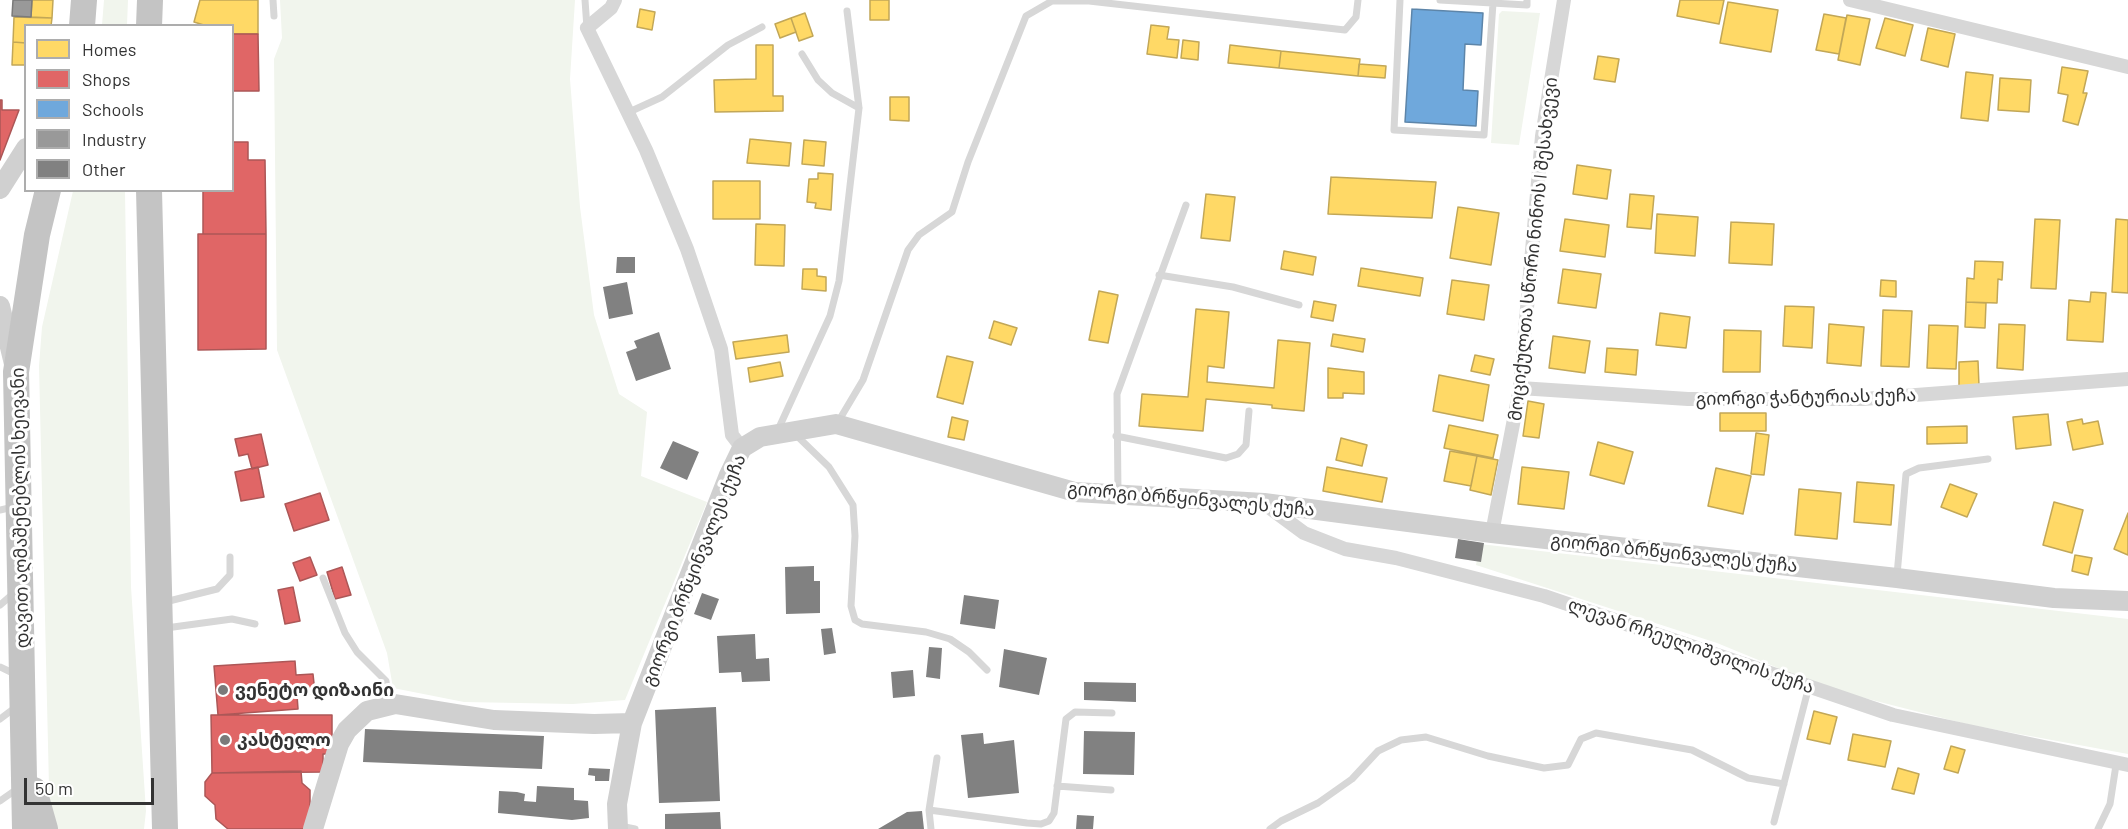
<!DOCTYPE html>
<html>
<head>
<meta charset="utf-8">
<style>
  body { margin:0 }
  #map { position:relative; width:2128px; height:829px; overflow:hidden; background:#fff; font-family:Barlow,sans-serif }
  canvas { display:block }
  .legend { position:absolute; left:24px; top:24px; width:210px; height:168px; box-sizing:border-box; background:#fff; border:2px solid #adadad; margin:0; padding:8px 10px; list-style:none; font-size:18px; color:#333 }
  .legend li { display:flex; align-items:center; gap:12px; height:30px }
  .legend b { width:30px; border:2px solid #adadad }
  .scale { position:absolute; left:24px; top:778px; width:130px; height:27px; box-sizing:border-box; border:3px solid #333; border-top:0; padding-left:8px; font-size:18px; line-height:21px; white-space:nowrap; color:#333; -webkit-text-stroke:4px #fff; paint-order:stroke }
</style>
</head>
<body>
<div id="map">
<canvas width="2128" height="829"></canvas>
<ul class="legend">
<li><b style="height:16px;background:#ffd966"></b>Homes</li>
<li><b style="height:16px;background:#e06666"></b>Shops</li>
<li><b style="height:16px;background:#6fa8dc"></b>Schools</li>
<li><b style="height:16px;background:#999"></b>Industry</li>
<li><b style="height:16px;background:#818181"></b>Other</li>
</ul>
<div class="scale">50 m</div>
</div>
<script>
const ctx = document.querySelector('canvas').getContext('2d');
ctx.lineJoin = 'round';
function fillPath(path, color) { ctx.fillStyle = color; ctx.fill(path, 'evenodd'); }
const toPath = rows => new Path2D(rows.map(r => 'M' + r).join(''));
function stroke(path, color, width, dash) { ctx.strokeStyle = color; ctx.lineWidth = width; ctx.lineCap = dash ? 'butt' : 'round'; ctx.setLineDash(dash || []); ctx.stroke(path); }
function drawText(font, color, halo, rows, align = 'center') {
  ctx.font = font + ' Barlow,"Noto Sans Georgian",sans-serif'; ctx.lineWidth = 6; ctx.setLineDash([]); ctx.textBaseline = 'middle'; ctx.strokeStyle = halo; ctx.fillStyle = color; for (const [text, x, y, turn = 0] of rows) {
    ctx.save(); ctx.translate(x, y); ctx.rotate((+turn || 0) * Math.PI / 180); ctx.textAlign = isNaN(turn) ? turn : align; if (halo) ctx.strokeText(text, 0, 0); ctx.fillText(text, 0, 0); ctx.restore();
  }
}
fillPath(toPath([
  [104,0,128,0,127,25,102,25],
  [280,0,575,0,570,79,580,207,594,315,619,394,647,412,641,476,707,502,625,700,573,704,464,702,393,688,387,653,277,350,274,59,282,38],
  [1502,11,1540,13,1519,145,1491,143,1499,14],
  [73,191,125,191,131,587,146,811,144,829,50,829,39,366,42,327],
  [1480,544,2128,619,2128,754,1970,725,1829,689,1717,643,1476,565]
]), '#f1f5ed');
const homes = toPath([
  [32,0,53,0,52,18,31,17,32,0],
  [200,0,258,0,258,34,232,34,232,26,207,26,194,22,200,0],
  [870,0,889,0,889,20,870,20,870,0],
  [1680,0,1724,0,1719,24,1677,16,1680,0],
  [1728,2,1778,10,1771,52,1720,43,1728,2],
  [640,9,655,12,652,30,637,27,640,9],
  [805,13,813,36,799,41,791,18,805,13],
  [1824,14,1846,18,1839,54,1816,50,1824,14],
  [1847,15,1870,19,1860,65,1838,60,1847,15],
  [14,17,52,18,51,26,26,26,26,43,13,42,14,17],
  [791,18,796,32,780,38,775,24,791,18],
  [1885,18,1913,25,1905,56,1876,48,1885,18],
  [1151,25,1169,27,1167,39,1179,40,1177,58,1147,54,1151,25],
  [1928,28,1955,34,1948,67,1921,60,1928,28],
  [1183,40,1199,42,1198,60,1181,58,1183,40],
  [13,42,26,43,26,65,12,65,13,42],
  [756,45,773,45,773,96,783,96,783,111,715,112,714,80,756,79,756,45],
  [1230,45,1281,51,1279,68,1228,63,1230,45],
  [1281,51,1360,59,1358,76,1279,68,1281,51],
  [1598,56,1619,59,1615,82,1594,79,1598,56],
  [1359,64,1386,66,1385,78,1358,76,1359,64],
  [2062,67,2088,71,2083,93,2087,93,2078,125,2063,121,2068,95,2058,93,2062,67],
  [1966,72,1993,75,1988,121,1961,118,1966,72],
  [2000,78,2031,80,2029,112,1998,110,2000,78],
  [890,97,909,97,909,121,890,120,890,97],
  [750,139,791,143,789,166,747,163,750,139],
  [804,140,826,142,824,166,802,164,804,140],
  [1577,165,1611,170,1607,199,1573,194,1577,165],
  [818,173,833,174,831,210,815,208,816,203,807,202,809,179,818,179,818,173],
  [1331,177,1436,182,1432,218,1328,214,1331,177],
  [713,181,760,181,760,219,713,219,713,181],
  [1206,194,1235,197,1230,241,1201,238,1206,194],
  [1630,194,1654,196,1651,229,1627,227,1630,194],
  [1458,207,1499,213,1491,265,1450,258,1458,207],
  [1657,214,1698,217,1695,256,1655,253,1657,214],
  [1565,219,1609,225,1605,257,1560,251,1565,219],
  [2035,219,2060,220,2056,289,2031,288,2035,219],
  [2116,219,2128,220,2128,293,2112,292,2116,219],
  [1731,222,1774,224,1772,265,1729,263,1731,222],
  [756,224,785,225,784,266,755,265,756,224],
  [1284,251,1316,257,1313,275,1281,269,1284,251],
  [1975,261,2003,262,2002,280,1998,279,1997,303,1966,302,1967,278,1974,279,1975,261],
  [1361,268,1423,278,1420,296,1358,286,1361,268],
  [803,269,817,269,817,276,826,277,826,291,802,289,803,269],
  [1563,269,1601,274,1596,308,1558,303,1563,269],
  [1452,280,1489,285,1484,320,1447,314,1452,280],
  [1881,280,1896,281,1896,297,1880,296,1881,280],
  [1099,291,1118,295,1108,343,1089,340,1099,291],
  [2091,292,2106,293,2103,342,2067,340,2069,300,2090,302,2091,292],
  [1314,301,1336,305,1333,321,1311,317,1314,301],
  [1966,302,1986,303,1985,328,1965,327,1966,302],
  [1785,306,1814,307,1812,348,1783,346,1785,306],
  [1196,309,1229,312,1224,368,1208,366,1207,382,1274,388,1278,340,1310,343,1304,411,1272,408,1272,405,1206,399,1203,431,1139,426,1142,394,1188,397,1196,309],
  [1883,310,1912,311,1909,367,1881,366,1883,310],
  [1660,313,1690,317,1686,348,1656,345,1660,313],
  [994,321,1017,328,1011,345,989,338,994,321],
  [1829,324,1864,327,1861,366,1827,363,1829,324],
  [1999,324,2025,325,2023,370,1997,368,1999,324],
  [1929,325,1958,326,1956,369,1927,368,1929,325],
  [1724,330,1761,331,1760,372,1723,372,1724,330],
  [1333,334,1365,339,1363,352,1331,346,1333,334],
  [787,335,789,352,736,359,733,342,787,335],
  [1553,336,1590,341,1585,373,1549,368,1553,336],
  [1607,348,1638,350,1636,375,1605,372,1607,348],
  [1475,355,1494,359,1490,375,1471,371,1475,355],
  [947,356,973,362,963,404,937,397,947,356],
  [1978,361,1979,386,1959,389,1959,362,1978,361],
  [780,362,783,376,750,382,748,368,780,362],
  [1328,368,1364,372,1364,394,1343,393,1343,398,1328,398,1328,368],
  [1439,375,1489,385,1483,421,1433,411,1439,375],
  [1528,401,1544,404,1539,438,1523,436,1528,401],
  [1720,413,1766,413,1766,431,1720,431,1720,413],
  [2048,414,2051,445,2016,449,2013,417,2048,414],
  [952,417,968,421,964,440,948,437,952,417],
  [2082,419,2083,424,2098,421,2103,444,2073,450,2067,422,2082,419],
  [1449,425,1498,435,1493,458,1444,448,1449,425],
  [1967,426,1967,443,1927,444,1927,427,1967,426],
  [1756,433,1769,435,1764,475,1751,474,1756,433],
  [1341,438,1367,445,1362,466,1336,460,1341,438],
  [1598,442,1633,452,1624,484,1590,475,1598,442],
  [1450,451,1477,456,1471,486,1444,481,1450,451],
  [1477,456,1498,460,1491,495,1470,490,1477,456],
  [1327,467,1387,478,1382,502,1323,491,1327,467],
  [1522,467,1569,472,1564,509,1518,504,1522,467],
  [1716,468,1751,476,1743,514,1708,506,1716,468],
  [1857,482,1894,485,1891,525,1854,522,1857,482],
  [1950,484,1977,494,1967,517,1941,507,1950,484],
  [1799,489,1841,493,1837,539,1795,535,1799,489],
  [2054,502,2083,510,2072,553,2043,545,2054,502],
  [2128,513,2128,555,2114,549,2128,513],
  [2075,555,2092,558,2088,575,2072,571,2075,555],
  [1814,711,1837,717,1830,744,1807,739,1814,711],
  [1853,734,1891,741,1885,767,1848,760,1853,734],
  [1951,746,1965,750,1958,773,1944,769,1951,746],
  [1898,768,1919,774,1914,794,1892,789,1898,768]
]);
fillPath(homes, '#ffd966');
stroke(homes, '#c2a757', 1.5);
const shops = toPath([
  [232,34,258,34,259,91,232,91,232,34],
  [0,100,2,100,2,110,19,110,0,160,0,100],
  [232,142,248,142,248,160,265,160,266,234,203,234,203,190,232,190,232,142],
  [198,234,266,234,266,349,198,350,198,234],
  [261,434,268,465,252,469,248,454,239,456,235,439,261,434],
  [258,467,264,497,241,501,235,472,258,467],
  [320,493,329,520,294,531,285,504,320,493],
  [310,557,317,575,300,581,293,563,310,557],
  [342,567,351,595,335,599,327,572,342,567],
  [293,587,300,621,285,624,278,590,293,587],
  [295,661,296,675,313,674,315,693,297,695,298,709,218,715,214,666,295,661],
  [211,715,332,715,332,754,323,754,323,772,212,773,211,715],
  [301,771,302,783,310,790,310,823,307,829,228,829,216,819,215,805,205,796,205,782,212,773,301,771]
]);
fillPath(shops, '#e06666');
stroke(shops, '#ac5757', 1.5);
const schools = toPath([
  [1412,9,1483,13,1481,45,1465,44,1463,90,1478,91,1476,126,1405,122,1412,9]
]);
fillPath(schools, '#6fa8dc');
stroke(schools, '#5d85a9', 1.5);
const industry = toPath([
  [13,0,32,0,31,17,12,16,13,0]
]);
fillPath(industry, '#999');
stroke(industry, '#7a7a7a', 1.5);
fillPath(toPath([
  [617,257,635,257,635,273,616,273],
  [627,282,633,314,609,319,603,287],
  [659,332,671,369,636,381,626,352,637,348,634,341],
  [673,441,699,452,687,480,660,468],
  [1458,539,1484,543,1481,562,1455,558],
  [814,566,814,581,820,581,820,613,786,614,785,567],
  [702,593,719,599,711,620,694,614],
  [964,595,999,600,995,629,960,624],
  [832,628,836,653,824,655,821,629],
  [755,634,756,659,769,658,770,681,742,682,741,672,719,673,717,636],
  [929,647,942,648,940,679,926,677],
  [1004,649,1047,658,1039,695,999,687],
  [913,670,915,696,893,698,891,672],
  [1084,682,1136,683,1136,702,1084,700],
  [716,707,720,801,659,803,655,710],
  [365,729,544,736,542,769,363,762],
  [1084,731,1135,732,1134,775,1083,774],
  [983,733,984,744,1014,740,1019,793,968,798,961,735],
  [589,768,610,769,609,781,595,781,595,776,588,775],
  [537,786,574,788,574,800,588,801,589,818,572,820,498,813,499,791,517,792,525,794,524,801,536,802],
  [922,811,924,829,878,829,907,812],
  [720,812,721,829,665,829,665,814],
  [1077,815,1094,816,1093,829,1076,829]
]), '#818181');
stroke(toPath([
  [273,0,274,16],
  [585,0,587,28],
  [1400,0,1394,130,1484,135,1493,3],
  [1440,0,1527,5,1527,0],
  [802,54,818,80,832,93,859,108],
  [627,113,662,97,728,45,762,27],
  [1159,275,1233,287,1299,305],
  [838,422,863,380,908,250,919,235,952,212,968,162,1026,16,1052,1,1089,1,1345,30,1356,17,1358,0],
  [777,432,830,316,839,281,859,108,847,11],
  [794,433,829,467,853,505,855,536,851,606,855,620,862,624,926,632,950,639,969,652,987,670],
  [1116,436,1226,458,1238,454,1246,445,1249,411],
  [1118,493,1117,394,1186,205],
  [0,510,13,507],
  [1897,575,1906,474,1919,468,1988,459],
  [323,578,345,633,357,652,386,681,388,703],
  [165,602,217,589,230,575,230,557],
  [0,605,14,593],
  [166,628,232,619,255,624],
  [0,667,17,675],
  [0,719,16,707],
  [1057,786,1111,790],
  [0,801,17,789],
  [929,810,1027,823,1041,824,1049,821,1054,813,1066,719,1075,712,1112,713],
  [1774,822,1809,686],
  [620,826,635,829],
  [931,829,929,810,937,758],
  [1270,829,1281,821,1318,803,1352,779,1378,751,1401,740,1426,737,1488,756,1544,768,1568,765,1581,739,1596,733,1692,750,1748,778,1784,784],
  [2098,829,2110,804,2116,765]
]), '#d7d7d7', 7);
stroke(toPath([
  [615,0,611,8,587,28,646,150,687,249,721,349,732,435,742,448],
  [1850,0,2128,67],
  [1520,388,1688,399,1863,399,2128,379],
  [1266,505,1304,533,1345,549,1396,558,1544,596,1893,715,2128,765],
  [1492,533,1520,388,1542,136,1564,0]
]), '#d7d7d7', 14);
stroke(toPath([
  [0,189,26,148],
  [0,306,14,364],
  [313,829,339,744,347,730,367,711,395,704,494,720,594,724,632,723,729,475,742,448,760,437,836,424,1075,492,1264,503,1492,533,1897,578,2054,598,2128,601],
  [618,829,617,804,632,723]
]), '#d0d0d0', 20);
stroke(toPath([
  [82,26,84,0],
  [149,26,150,0],
  [149,190,165,829],
  [34,790,45,829],
  [25,829,16,372,37,235,48,190]
]), '#c4c4c4', 26);
for (const [x, y, r, color] of [
  [223,690,6,"#7a7a7a"],
  [225,740,6,"#7a7a7a"]
]) { const dot = new Path2D(); dot.arc(x, y, r, 0, 2 * Math.PI); ctx.fillStyle = color; ctx.fill(dot); stroke(dot, '#fff', 2); }
drawText('18px', '#333', '#fff', [
  ["მოციქულთა სწორი ნინოს I შესახვევი",1533,249,-84],
  ["გიორგი ჭანტურიას ქუჩა",1806,397,-1],
  ["გიორგი ბრწყინვალეს ქუჩა",1191,499,5],
  ["დავით აღმაშენებლის ხეივანი",20,508,-91],
  ["გიორგი ბრწყინვალეს ქუჩა",1674,553,6],
  ["გიორგი ბრწყინვალეს ქუჩა",694,570,-68],
  ["ლევან რჩეულიშვილის ქუჩა",1691,646,19]
]);
drawText('bold 18px', '#333', '#fff', [
  ["ვენეტო დიზაინი",235,690],
  ["კასტელო",237,740]
], 'left');
</script>
</body>
</html>
